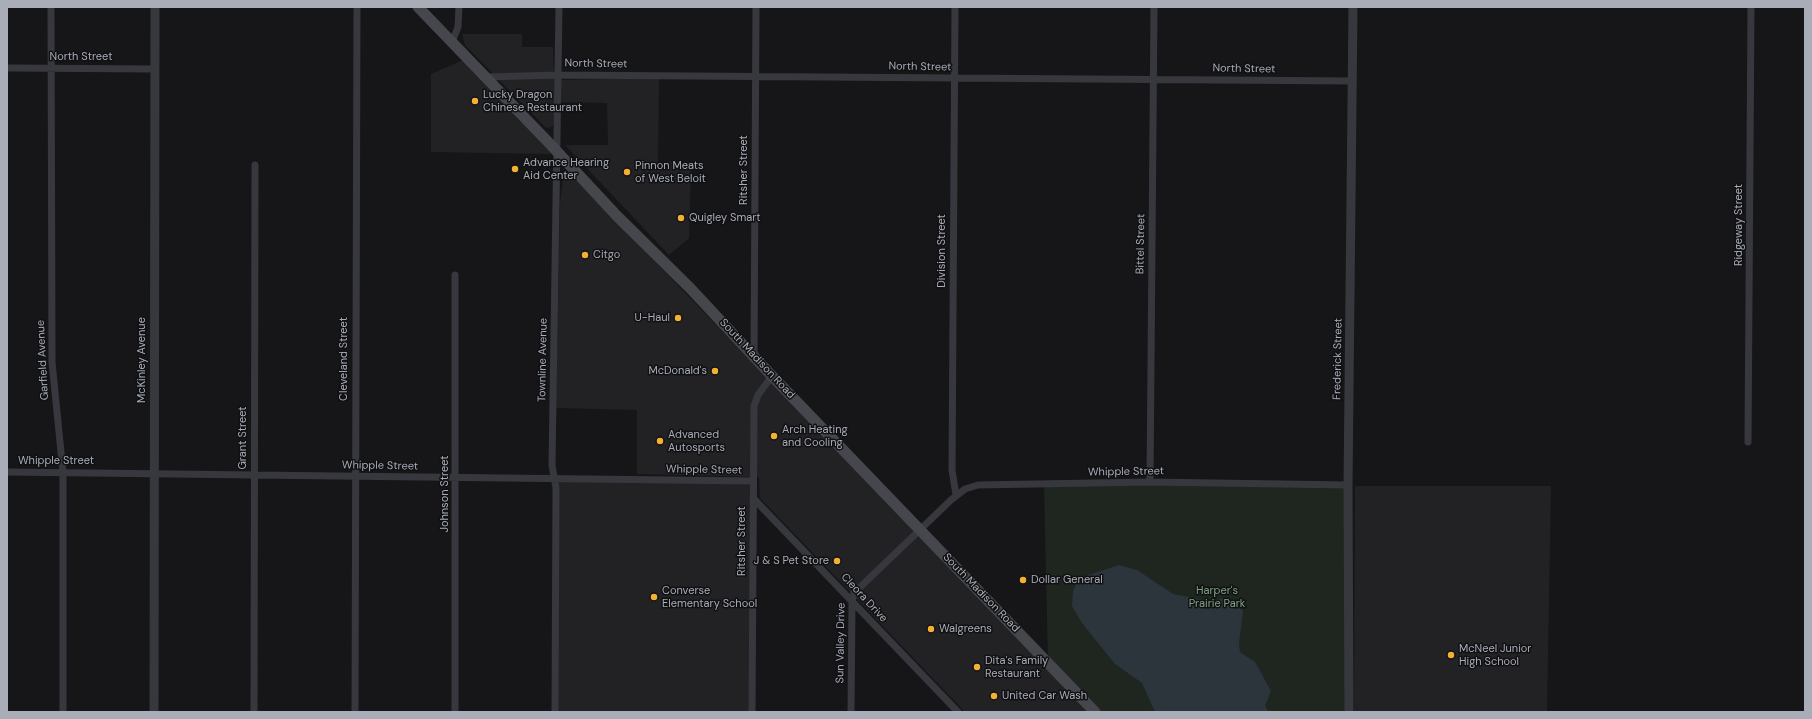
<!DOCTYPE html>
<html>
<head>
<meta charset="utf-8">
<style>
  body { margin:0 }
  #map { position:relative; width:1812px; height:719px; overflow:hidden; background:#161618; font-family:"DM Sans",sans-serif }
  canvas { display:block }
  .frame { position:absolute; inset:0; border:8px solid #a8adb8; pointer-events:none }
</style>
</head>
<body>
<div id="map">
<canvas width="1812" height="719"></canvas>
<div class="frame"></div>
</div>
<script>
const ctx = document.querySelector('canvas').getContext('2d');
ctx.lineJoin = 'round';
function fillPath(path, color) { ctx.fillStyle = color; ctx.fill(path, 'evenodd'); }
const toPath = rows => new Path2D(rows.map(r => 'M' + r).join(''));
function stroke(path, color, width, dash) { ctx.strokeStyle = color; ctx.lineWidth = width; ctx.lineCap = dash ? 'butt' : 'round'; ctx.setLineDash(dash || []); ctx.stroke(path); }
function drawText(font, color, halo, rows, align = 'center') {
  ctx.font = font + ' "DM Sans",sans-serif'; ctx.lineWidth = 3; ctx.setLineDash([]); ctx.textBaseline = 'middle'; ctx.strokeStyle = halo; ctx.fillStyle = color; for (const [text, x, y, turn = 0] of rows) {
    ctx.save(); ctx.translate(x, y); ctx.rotate((+turn || 0) * Math.PI / 180); ctx.textAlign = isNaN(turn) ? turn : align; if (halo) ctx.strokeText(text, 0, 0); ctx.fillText(text, 0, 0); ctx.restore();
  }
}
fillPath(toPath([
  [462,34,522,34,522,47,553,47,554,80,659,78,658,162,691,162,689,238,669,255,565,145,608,145,607,103,554,102,554,124,552,127,546,128,465,45],
  [463,60,550,151,552,154,431,152,431,74],
  [570,175,573,177,1091,712,965,712,760,498,759,477,637,474,637,410,556,408,560,204,563,179,565,176],
  [555,478,753,481,752,712,554,712],
  [1355,486,1551,486,1547,712,1354,712]
]), '#222225');
fillPath(toPath([
  [1044,484,1348,485,1349,712,1095,712,1048,663]
]), '#1e261f');
fillPath(toPath([
  [1119,565,1137,570,1173,594,1210,601,1224,598,1238,603,1243,611,1239,643,1240,652,1255,662,1271,691,1265,706,1269,712,1155,712,1142,683,1115,664,1082,623,1072,606,1073,591,1079,578]
]), '#2c353c');
stroke(toPath([
  [51,7,52,362,63,472,63,712],
  [955,7,952,470,956,495],
  [452,42,458,27,459,7],
  [7,68,154,69],
  [486,77,558,75,1353,81],
  [455,275,455,712],
  [754,357,756,7],
  [1748,442,1751,7],
  [7,472,753,481],
  [1150,482,1154,7],
  [753,498,958,712],
  [254,712,255,165],
  [355,712,357,7],
  [555,712,556,488,552,465,559,7],
  [752,712,754,406,758,395,772,376],
  [851,712,852,602,854,593,951,500,965,489,978,485,1150,482,1348,485]
]), '#37383d', 7);
stroke(toPath([
  [154,712,155,7],
  [1349,712,1348,485,1353,7]
]), '#37383d', 9);
stroke(toPath([
  [418,7,551,145,617,216,691,289,772,376,1095,712]
]), '#45474d', 11);
for (const [x, y, r, color] of [
  [475,101,4,"#f2b134"],
  [515,169,4,"#f2b134"],
  [627,172,4,"#f2b134"],
  [681,218,4,"#f2b134"],
  [585,255,4,"#f2b134"],
  [678,318,4,"#f2b134"],
  [715,371,4,"#f2b134"],
  [774,436,4,"#f2b134"],
  [660,441,4,"#f2b134"],
  [837,561,4,"#f2b134"],
  [1023,580,4,"#f2b134"],
  [654,597,4,"#f2b134"],
  [931,629,4,"#f2b134"],
  [1451,655,4,"#f2b134"],
  [977,667,4,"#f2b134"],
  [994,696,4,"#f2b134"]
]) { const dot = new Path2D(); dot.arc(x, y, r, 0, 2 * Math.PI); ctx.fillStyle = color; ctx.fill(dot); stroke(dot, '#111113', 1.5); }
drawText('11px', '#a8adb8', '#111113', [
  ["North Street",81,57],
  ["North Street",596,64,1],
  ["North Street",920,67,1],
  ["North Street",1244,69,1],
  ["Ritsher Street",744,170,-90],
  ["Ridgeway Street",1739,225,-90],
  ["Bittel Street",1141,244,-89],
  ["Division Street",942,251,-90],
  ["Cleveland Street",344,359,-90],
  ["South Madison Road",757,359,47],
  ["Frederick Street",1338,359,-89],
  ["Garfield Avenue",43,360,-93],
  ["McKinley Avenue",142,360,-90],
  ["Townline Avenue",543,360,-89],
  ["Grant Street",243,438,-90],
  ["Whipple Street",56,461],
  ["Whipple Street",380,466,1],
  ["Whipple Street",704,470,1],
  ["Whipple Street",1126,472,-1],
  ["Johnson Street",445,494,-90],
  ["Ritsher Street",742,541,-90],
  ["South Madison Road",981,593,46],
  ["Cleora Drive",864,598,47],
  ["Sun Valley Drive",841,643,-89]
]);
drawText('11px', '#a8adb8', '#111113', [
  ["Lucky Dragon",483,95],
  ["Chinese Restaurant",483,108],
  ["Advance Hearing",523,163],
  ["Aid Center",523,176],
  ["Pinnon Meats",635,166],
  ["of West Beloit",635,179],
  ["Quigley Smart",689,218],
  ["Citgo",593,255],
  ["U-Haul",670,318,"right"],
  ["McDonald's",707,371,"right"],
  ["Arch Heating",782,430],
  ["and Cooling",782,443],
  ["Advanced",668,435],
  ["Autosports",668,448],
  ["J & S Pet Store",829,561,"right"],
  ["Dollar General",1031,580],
  ["Converse",662,591],
  ["Elementary School",662,604],
  ["Walgreens",939,629],
  ["McNeel Junior",1459,649],
  ["High School",1459,662],
  ["Dita's Family",985,661],
  ["Restaurant",985,674],
  ["United Car Wash",1002,696]
], 'left');
drawText('11px', '#7fa381', '#111113', [
  ["Harper's",1217,591],
  ["Prairie Park",1217,604]
]);
</script>
</body>
</html>
